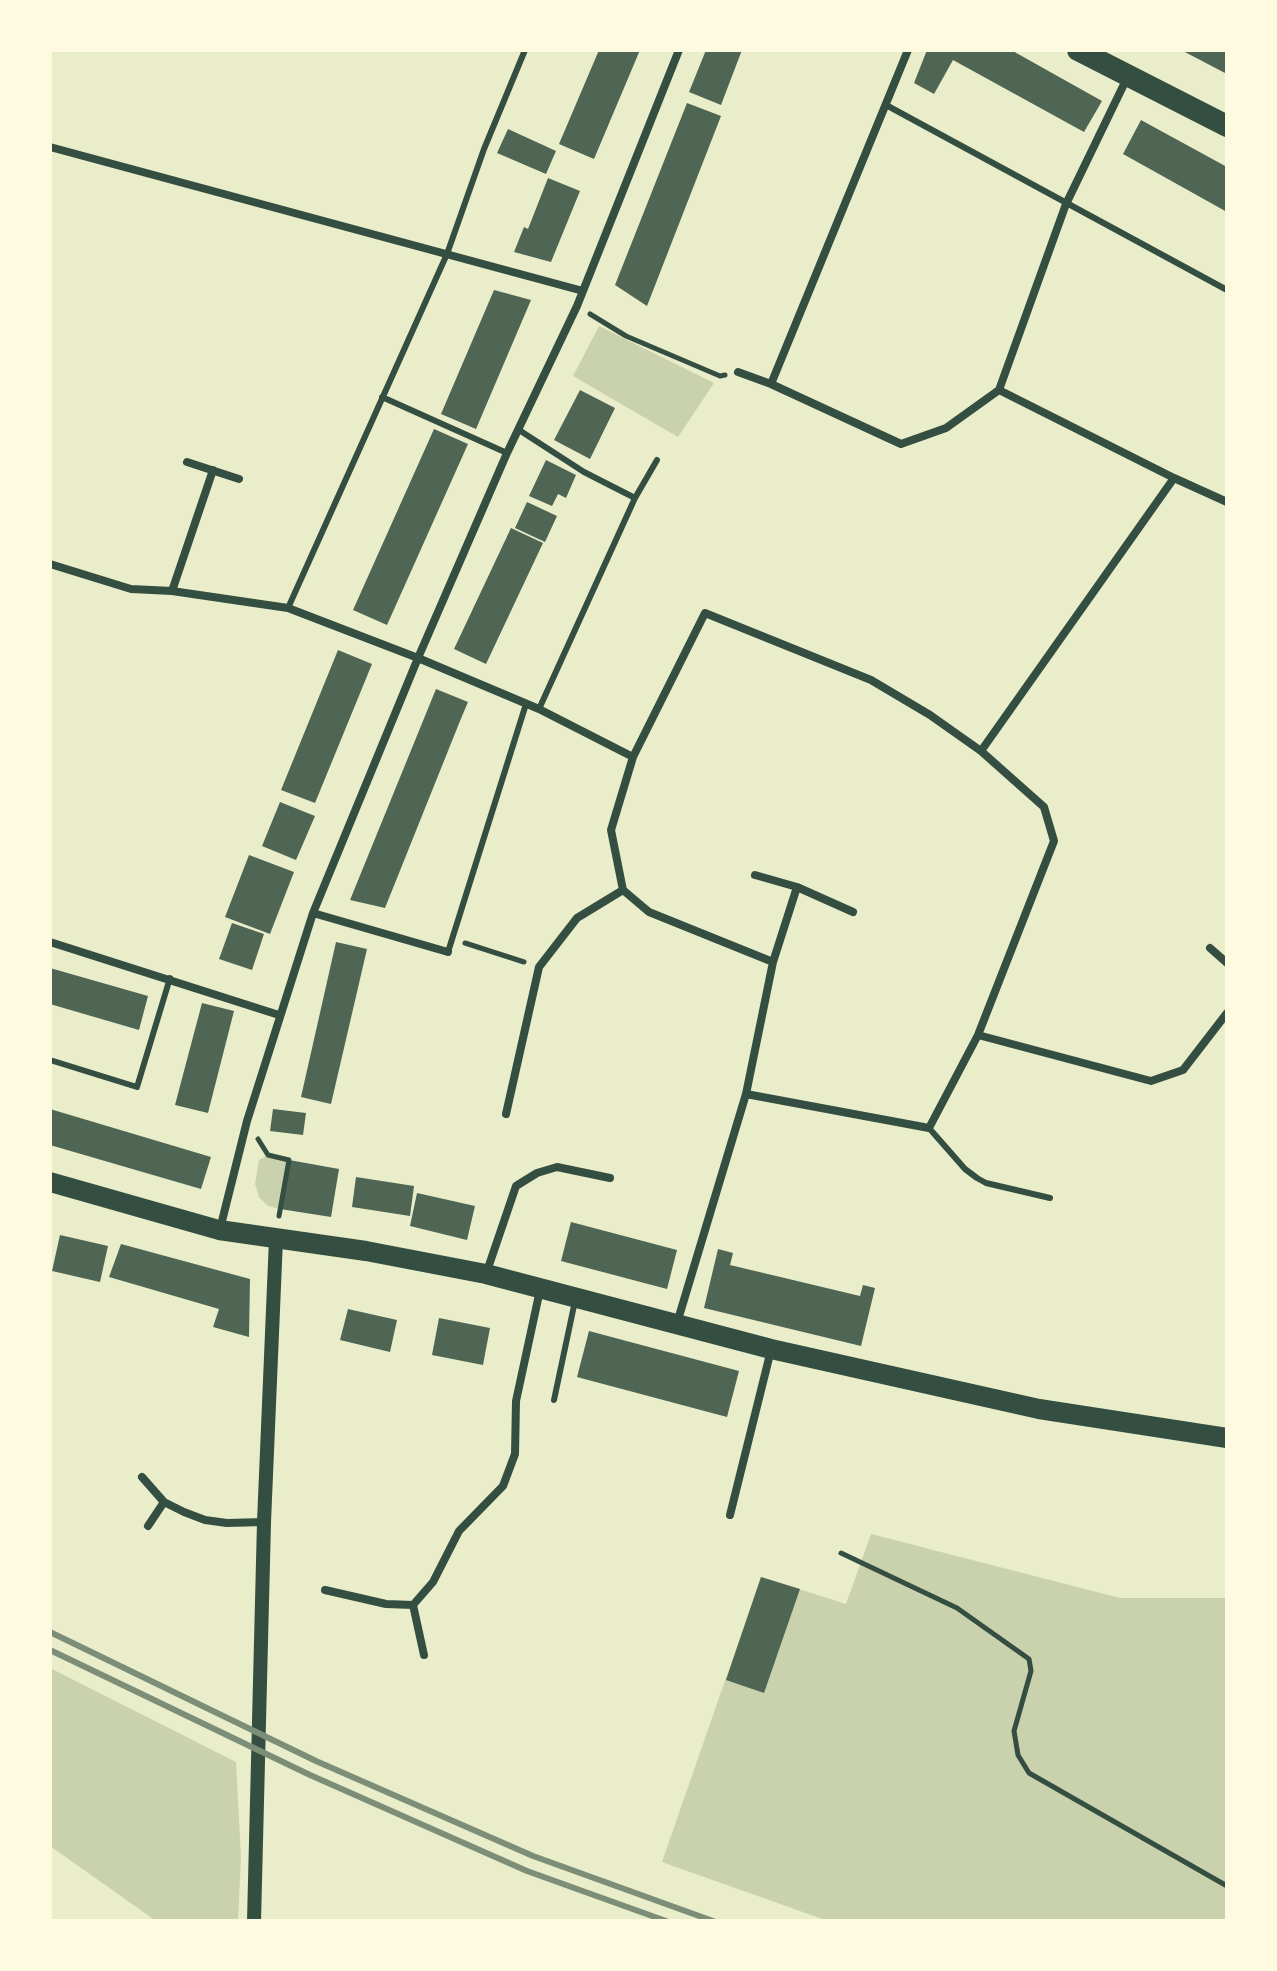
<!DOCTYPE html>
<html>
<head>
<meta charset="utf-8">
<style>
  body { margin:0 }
  #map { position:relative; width:1277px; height:1971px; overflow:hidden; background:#e9edc9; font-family:Quicksand,sans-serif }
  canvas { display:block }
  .frame { position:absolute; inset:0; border:52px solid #fefae0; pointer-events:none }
</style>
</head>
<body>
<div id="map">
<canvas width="1277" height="1971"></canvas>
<div class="frame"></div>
</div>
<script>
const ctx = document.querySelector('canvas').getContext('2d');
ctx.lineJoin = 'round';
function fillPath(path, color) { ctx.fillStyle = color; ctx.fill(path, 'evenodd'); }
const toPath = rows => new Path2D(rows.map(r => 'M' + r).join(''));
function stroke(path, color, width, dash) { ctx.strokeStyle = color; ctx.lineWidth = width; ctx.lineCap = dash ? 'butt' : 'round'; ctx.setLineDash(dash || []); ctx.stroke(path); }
fillPath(toPath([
  [599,326,714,383,678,437,573,376],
  [268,1155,289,1160,280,1209,268,1206,259,1197,255,1184,259,1160],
  [871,1534,1120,1598,1227,1598,1227,1921,828,1921,662,1862,761,1577,846,1604],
  [50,1668,236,1762,241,1857,238,1921,156,1921,50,1846]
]), '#cad2ad');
fillPath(toPath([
  [599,50,640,50,594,159,559,144],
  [706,50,742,50,721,105,689,92],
  [927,50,1011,50,1102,101,1084,132,953,60,934,94,914,83],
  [1181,50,1227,50,1227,70,1225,73],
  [687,103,721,116,647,306,615,285],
  [1141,120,1227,167,1227,212,1123,154],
  [508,129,556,151,546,174,497,153],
  [548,178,580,191,551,262,514,252,524,227,528,229],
  [494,290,531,300,476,429,441,414],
  [580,390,615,408,590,459,554,440],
  [434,429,468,444,387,625,353,610],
  [546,460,576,475,566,498,558,494,552,506,529,496],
  [527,502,557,516,545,542,515,528],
  [511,528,543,543,486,664,454,649],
  [338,650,372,664,315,803,281,790],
  [436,689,468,702,460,721,385,908,350,900],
  [280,802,315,816,296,860,262,846],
  [249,855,294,872,270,934,225,917],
  [232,923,264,934,252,970,219,959],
  [336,942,367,949,331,1104,301,1097],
  [50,968,148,996,139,1030,50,1004],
  [202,1003,234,1011,208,1113,175,1105],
  [50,1109,211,1157,201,1189,50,1145],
  [273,1109,306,1113,303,1135,270,1131],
  [289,1160,339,1169,331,1217,280,1209],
  [356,1177,414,1186,410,1216,352,1207],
  [417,1193,475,1206,467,1240,410,1226],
  [571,1222,677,1250,667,1289,561,1261],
  [60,1235,108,1246,100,1282,52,1271],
  [121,1244,250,1279,249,1337,213,1327,219,1309,109,1277],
  [718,1249,733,1253,730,1265,860,1296,863,1285,875,1288,861,1346,704,1308],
  [348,1309,397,1320,390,1352,340,1340],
  [439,1318,490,1328,483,1365,432,1355],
  [589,1331,739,1371,727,1417,577,1377],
  [761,1577,800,1589,764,1693,726,1680]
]), '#4f6655');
stroke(toPath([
  [590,314,626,336,720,376,725,375],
  [465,943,524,962],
  [258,1139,268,1155,289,1160,279,1216],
  [841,1553,957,1608,1029,1659,1031,1671,1014,1731,1018,1755,1029,1773,1227,1886]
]), '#344e41', 5);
stroke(toPath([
  [886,105,1227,290],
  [382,397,507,453],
  [519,430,584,472,635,498],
  [288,608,447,254,484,149,525,50],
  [539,709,635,498,657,460],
  [448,952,526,704],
  [50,1060,137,1087,170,978],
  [929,1128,965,1169,977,1178,986,1183,1050,1198],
  [554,1400,575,1301]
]), '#344e41', 6);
stroke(toPath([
  [908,50,771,384,901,444,946,428,999,390,1066,204,1127,78],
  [50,147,583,291],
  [738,372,771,384],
  [999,390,1174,478,1227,502],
  [187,462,239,479],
  [50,564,131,589,172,591,288,608,418,658,539,709,633,757],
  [172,591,213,470],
  [981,751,1174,478],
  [755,875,797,887,853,912],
  [313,913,448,952],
  [50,942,279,1015],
  [1210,948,1227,963],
  [773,962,797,887],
  [978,1035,1151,1081,1183,1070,1227,1013],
  [506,1114,539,967,577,918,623,890],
  [220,1229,247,1121,313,913,418,658,507,453,577,306,679,50],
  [486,1274,516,1186,537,1173,557,1167,610,1178],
  [677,1323,746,1094,773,962,649,912,623,890,611,830,633,757,705,613,871,680,930,715,981,751,1044,807,1054,841,978,1035,929,1128,746,1094],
  [142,1477,164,1502,184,1512,205,1520,227,1523,264,1522],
  [730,1515,771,1350],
  [148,1526,164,1502],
  [325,1590,386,1604,413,1605,433,1582,459,1531,503,1486,515,1454,516,1401,540,1290],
  [413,1605,424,1655]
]), '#344e41', 8);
stroke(toPath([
  [254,1921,264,1522,276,1239]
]), '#344e41', 14);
stroke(toPath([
  [50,1182,219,1230,366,1251,486,1274,771,1349,1039,1409,1227,1438]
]), '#344e41', 20);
stroke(toPath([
  [1078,50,1227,126]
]), '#344e41', 22);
stroke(toPath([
  [50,1632,316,1761,533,1856,713,1921],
  [50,1650,310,1775,527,1871,666,1921]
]), '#7c8e77', 6);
</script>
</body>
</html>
